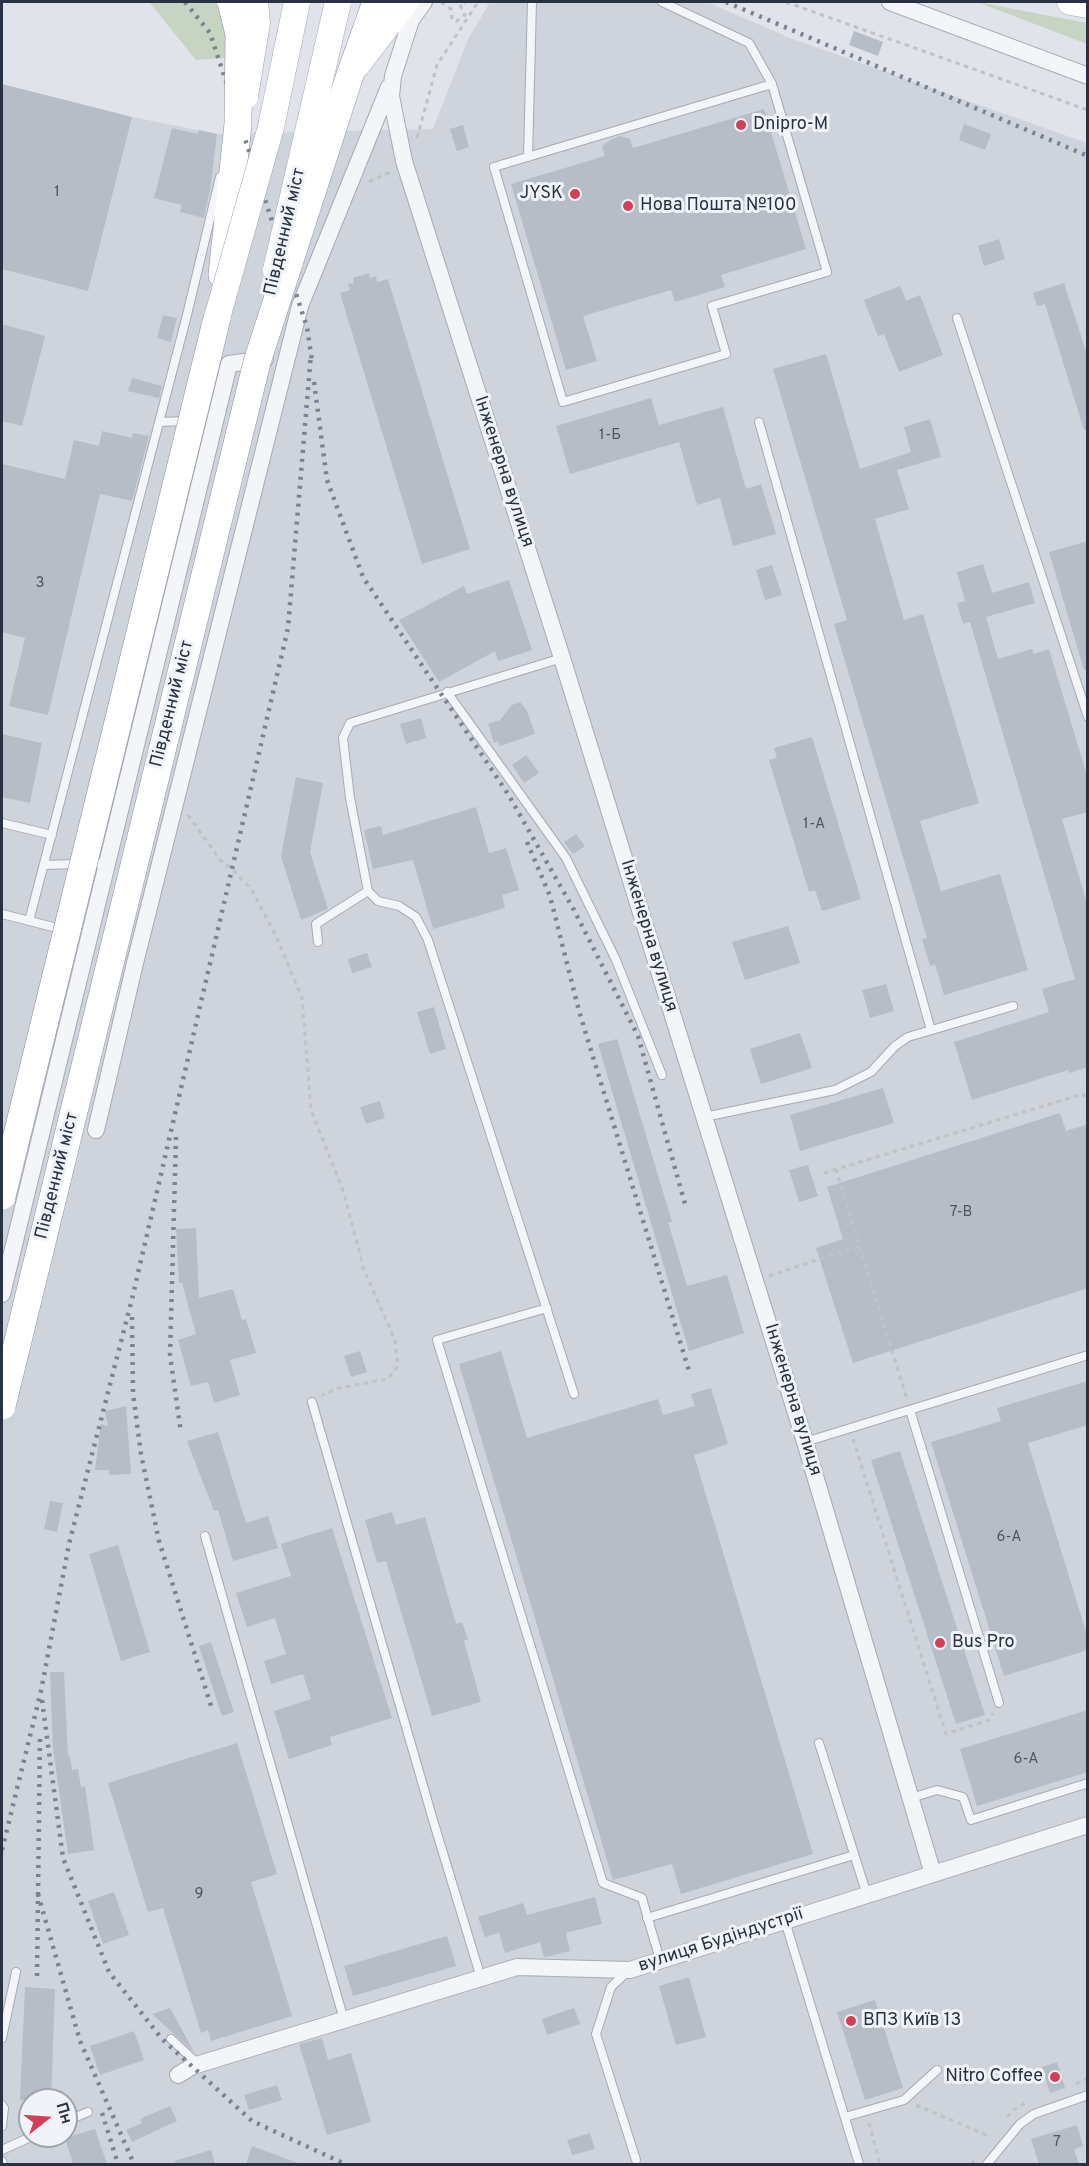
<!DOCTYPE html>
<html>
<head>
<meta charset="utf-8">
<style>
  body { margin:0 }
  #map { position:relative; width:1089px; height:2166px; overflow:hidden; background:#e0e4ea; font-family:Overpass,sans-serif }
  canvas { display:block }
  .frame { position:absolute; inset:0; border:3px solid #283242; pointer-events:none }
  .north { position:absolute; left:18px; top:2088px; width:60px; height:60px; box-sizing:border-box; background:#f0f3f7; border:2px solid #a0a6af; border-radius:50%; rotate:73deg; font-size:16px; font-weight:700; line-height:24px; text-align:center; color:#283242 }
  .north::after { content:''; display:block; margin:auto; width:21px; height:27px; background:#d43f58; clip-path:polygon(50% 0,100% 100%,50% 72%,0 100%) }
</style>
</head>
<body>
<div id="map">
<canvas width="1089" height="2166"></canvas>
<div class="frame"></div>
<div class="north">Пн</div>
</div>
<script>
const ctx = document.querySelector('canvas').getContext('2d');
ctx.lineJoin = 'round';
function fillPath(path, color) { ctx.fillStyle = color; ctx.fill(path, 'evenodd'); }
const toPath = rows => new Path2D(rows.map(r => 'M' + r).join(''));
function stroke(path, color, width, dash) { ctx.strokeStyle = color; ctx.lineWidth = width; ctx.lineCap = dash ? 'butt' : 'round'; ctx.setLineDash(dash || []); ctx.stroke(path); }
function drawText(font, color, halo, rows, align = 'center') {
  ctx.font = font + ' Overpass,sans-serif'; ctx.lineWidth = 6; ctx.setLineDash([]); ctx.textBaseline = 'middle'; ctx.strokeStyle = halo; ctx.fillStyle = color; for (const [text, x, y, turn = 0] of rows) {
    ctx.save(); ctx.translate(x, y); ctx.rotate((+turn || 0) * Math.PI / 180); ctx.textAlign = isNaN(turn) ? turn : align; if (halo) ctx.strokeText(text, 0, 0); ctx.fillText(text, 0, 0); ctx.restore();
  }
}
fillPath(toPath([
  [490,2,707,2,790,38,1087,143,1087,2164,2,2164,2,84,132,117,217,134,433,129,468,39],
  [30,2100,66,2100,66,2136,30,2136]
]), '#ced3dc');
fillPath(toPath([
  [149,2,265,2,257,56,196,60],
  [977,2,1087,23,1087,44]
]), '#c6d4c1');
fillPath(toPath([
  [854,31,883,42,878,56,849,45],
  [2,84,132,117,88,291,2,269],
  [764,109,806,249,721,275,725,287,675,302,671,290,583,316,597,361,566,370,511,184,605,156,602,146,612,139,620,136,630,139,633,148],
  [964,124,991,134,985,150,959,140],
  [463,125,469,147,457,151,450,129],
  [172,128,198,134,199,130,217,134,210,190,204,218,180,212,182,205,154,198],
  [999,239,1005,259,984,266,978,246],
  [369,273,370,278,376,276,377,282,388,279,470,549,422,564,340,293,350,290,348,284,354,283,353,278],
  [1064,283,1088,358,1088,429,1084,430,1045,304,1037,306,1033,293],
  [900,286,906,301,920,295,943,355,899,372,884,334,878,336,864,300],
  [163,315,177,318,171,342,157,338],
  [2,324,45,336,22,426,2,421],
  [826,354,860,469,911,452,904,427,930,419,941,457,897,470,909,509,875,519,904,620,923,614,979,803,920,821,941,891,1000,874,1028,970,944,995,935,964,930,966,922,939,927,938,834,624,847,620,773,369],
  [132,378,162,386,159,398,128,391],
  [651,398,659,425,723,407,746,489,761,484,776,534,733,546,720,498,697,505,679,442,570,474,556,426],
  [102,431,132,438,133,433,149,436,132,501,100,494,48,715,9,706,25,638,2,632,2,464,65,479,74,440,99,446],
  [1088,541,1088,669,1084,670,1049,552],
  [983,564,992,593,1029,582,1035,603,986,617,998,659,1032,649,1034,654,1049,649,1088,779,1088,812,1062,819,1088,907,1088,1067,1069,1073,1068,1070,972,1100,954,1042,1049,1012,1042,989,1075,979,970,622,963,624,957,603,965,601,957,572],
  [772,565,782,595,765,600,756,570],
  [509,580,532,650,498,661,495,651,439,682,399,620,464,586,467,594],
  [520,702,527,711,535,734,500,746,498,741,494,743,488,724,500,720,512,705],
  [421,718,426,738,406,744,400,724],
  [2,734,42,743,30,803,2,797],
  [812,737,861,899,822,911,815,890,809,892,769,760,777,758,774,748],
  [526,755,539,773,524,783,512,765],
  [296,777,323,783,310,852,328,909,301,920,281,856],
  [476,807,489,853,506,848,519,890,502,895,505,908,433,929,413,860,373,869,364,830,381,826,383,835],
  [576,834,585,846,573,854,564,842],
  [788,926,800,963,745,980,732,942],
  [367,953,372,967,352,973,348,959],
  [886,984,894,1011,870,1018,862,990],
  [434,1007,446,1049,430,1054,417,1012],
  [800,1033,812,1068,761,1084,750,1049],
  [617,1039,672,1222,668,1222,687,1286,727,1275,744,1333,689,1351,598,1044],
  [883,1088,894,1123,800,1151,790,1115],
  [380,1101,385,1118,366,1124,360,1107],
  [1060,1113,1066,1131,1088,1124,1088,1288,853,1363,816,1248,843,1239,827,1187],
  [808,1165,818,1196,799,1202,789,1170],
  [196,1228,199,1298,233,1289,242,1320,246,1319,256,1353,230,1360,240,1395,214,1403,208,1382,191,1386,178,1340,196,1334,182,1283,179,1283,176,1229],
  [360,1351,367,1372,351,1377,344,1356],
  [501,1351,527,1438,658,1399,663,1415,695,1406,691,1394,711,1388,728,1444,694,1455,813,1854,681,1894,672,1864,613,1880,459,1364],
  [1088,1381,1088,1425,1028,1443,1088,1638,1088,1650,1004,1676,931,1442,1001,1421,997,1408],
  [126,1406,131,1474,109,1475,109,1470,95,1470,101,1424,108,1426,105,1411],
  [218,1432,246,1523,268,1516,278,1548,233,1561,218,1510,214,1511,187,1441],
  [900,1451,985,1715,956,1724,871,1460],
  [50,1501,63,1503,57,1532,44,1529],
  [392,1512,396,1525,425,1517,456,1624,462,1622,468,1639,464,1641,481,1702,432,1716,386,1561,377,1563,365,1520],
  [332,1528,392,1718,330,1737,332,1745,289,1759,274,1711,311,1699,303,1674,271,1684,264,1661,286,1654,275,1618,247,1627,236,1593,291,1576,281,1544],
  [118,1545,150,1652,121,1661,89,1554],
  [211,1642,234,1712,222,1716,199,1646],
  [50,1672,64,1672,68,1757,70,1756,72,1770,78,1769,81,1787,85,1786,94,1850,68,1854,53,1749],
  [1088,1710,1088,1772,977,1806,960,1749],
  [237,1743,277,1874,251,1882,292,2016,211,2041,208,2030,201,2033,163,1908,148,1912,108,1783],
  [114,1892,129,1935,103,1944,88,1901],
  [595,1897,602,1924,566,1933,570,1951,547,1957,544,1957,540,1942,505,1953,499,1933,485,1937,478,1917,523,1903,527,1915],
  [447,1936,456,1966,353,1996,344,1966],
  [689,1977,706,2037,676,2045,659,1986],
  [25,1987,55,1989,51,2100,20,2100],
  [875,2000,903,2088,865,2100,837,2012],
  [170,2008,194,2052,152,2014],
  [574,2008,580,2024,547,2035,542,2019],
  [134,2031,144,2060,100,2075,90,2046],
  [322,2038,328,2060,351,2053,371,2122,327,2135,299,2044],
  [1057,2062,1065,2088,1050,2093,1042,2067],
  [277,2085,282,2100,249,2110,244,2095],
  [170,2106,177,2121,132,2142,126,2130,142,2123,140,2119],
  [1077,2125,1083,2146,1074,2149,1079,2164,1039,2164,1031,2139],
  [95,2129,107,2164,73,2164,65,2138],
  [590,2133,595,2149,572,2155,567,2140],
  [252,2146,298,2163,297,2164,246,2164],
  [211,2150,215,2164,175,2164,174,2161]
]), '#b7bdc7');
const service = toPath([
  [662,2,749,43,772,84,827,272,712,306,726,354,563,402,494,167,772,84],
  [528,157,532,2],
  [957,318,1088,717],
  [160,422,186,421],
  [759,422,931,1030],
  [562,658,350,723,343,738,350,798,368,891,378,901,399,906,416,917,428,940,574,1394],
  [447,692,566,858,616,960,662,1075],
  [2,823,52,835],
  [44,865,107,863],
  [2,914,65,930],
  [29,921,187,315,220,177],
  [318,942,316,924,368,891],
  [704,1117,835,1090,871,1072,895,1046,908,1037,1013,1006],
  [547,1308,437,1340,603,1883,642,1898,660,1960],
  [312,1402,433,1820,481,1978],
  [910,1410,999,1703],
  [805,1442,1088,1355],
  [205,1536,344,2020],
  [819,1743,867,1895],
  [911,1798,937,1790,963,1797,971,1820,1088,1783],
  [647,1918,854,1855],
  [785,1921,859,2164],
  [629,1970,611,1987,596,2034,636,2160],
  [2,2038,16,1972],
  [171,2039,199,2065],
  [2,2105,4,2108,2,2126],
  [845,2117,904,2100,937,2070],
  [66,2121,88,2112],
  [2,2150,33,2136],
  [2,2161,3,2164],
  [987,2164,1020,2124,1034,2114,1088,2095]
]);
const minor = toPath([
  [424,2,411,20,393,76,391,96,404,161,562,658,805,1442,933,1874],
  [890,2,1088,76],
  [96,1130,135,963,300,306,389,87],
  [2,1294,229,364,265,359],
  [178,2075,193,2066,517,1967,630,1970,1088,1825]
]);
const primary = toPath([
  [1070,2,1088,5],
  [357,65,405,2]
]);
const trunk = toPath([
  [350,75,376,2],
  [222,275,238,124]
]);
stroke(service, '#a5abb4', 10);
stroke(minor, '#a5abb4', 18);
stroke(primary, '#9fa8b6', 27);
stroke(trunk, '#8791a1', 28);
stroke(toPath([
  [441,2,451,9,452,20,457,21,465,15,460,5,466,2],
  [786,2,1088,110],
  [417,138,437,65,478,2],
  [369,182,390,172],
  [188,815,221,861,232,869,252,890,276,936,302,998,311,1110,344,1193,364,1270,395,1340,398,1366,388,1379,339,1388,322,1395],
  [836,1169,907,1399],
  [824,1173,1083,1094,1088,1100],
  [769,1276,859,1246],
  [853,1439,946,1734,989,1720,993,1713],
  [1076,2084,1088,2078],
  [916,2105,991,2137],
  [1007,2117,1014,2110,1025,2103],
  [869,2123,880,2164],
  [971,2164,976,2158]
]), '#bec2c9', 3, [4.5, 4.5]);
stroke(service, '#f3f5f8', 8);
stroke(minor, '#f3f5f8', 16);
stroke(primary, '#fff', 26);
stroke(trunk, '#fff', 27);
stroke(toPath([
  [185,2,210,33,307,327,312,361],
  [726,2,1088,156],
  [314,382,327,480,363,577,508,794,574,910,638,1036,685,1204],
  [527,842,550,896,579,1011,689,1371],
  [176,1137,170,1355,181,1433],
  [132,1317,133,1393,141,1454,159,1541,212,1709],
  [42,1700,63,1858,109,1972,162,2039,252,2121,345,2164],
  [2,1850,41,1691,69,1544,132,1299,288,628,311,354],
  [38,1894,80,2041,134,2164],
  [37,1976,40,1736],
  [102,2113,118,2164]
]), '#798394', 4.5, [3, 6]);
const primaryBridge = toPath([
  [245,96,257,23,255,2],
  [276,270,338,2],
  [217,318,271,127,297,2]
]);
const trunkBridge = toPath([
  [231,2,239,34,238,124],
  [2,1196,217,318],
  [2,1406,257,362,350,75]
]);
stroke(primaryBridge, '#9fa8b6', 27, []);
stroke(trunkBridge, '#8791a1', 28, []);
stroke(primaryBridge, '#fff', 26);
stroke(trunkBridge, '#fff', 27);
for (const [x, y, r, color] of [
  [741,125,6,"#d43f58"],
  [575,194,6,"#d43f58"],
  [628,206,6,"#d43f58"],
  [940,1643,6,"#d43f58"],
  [851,2021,6,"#d43f58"],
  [1055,2077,6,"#d43f58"]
]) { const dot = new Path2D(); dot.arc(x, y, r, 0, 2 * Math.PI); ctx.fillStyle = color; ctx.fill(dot); stroke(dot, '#f0f3f7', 2); }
drawText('15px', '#4c5563', null, [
  ["1",57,193],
  ["1-Б",610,436],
  ["3",40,584],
  ["1-А",814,825],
  ["7-В",961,1213],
  ["6-А",1009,1538],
  ["6-А",1026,1760],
  ["9",199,1895],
  ["7",1057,2143]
]);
drawText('18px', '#283242', '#f0f3f7', [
  ["Dnipro-M",753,125],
  ["JYSK",563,194,"right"],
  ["Нова Пошта №100",640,206],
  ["Bus Pro",952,1643],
  ["ВПЗ Київ 13",863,2021],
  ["Nitro Coffee",1043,2077,"right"]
], 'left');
drawText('18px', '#283242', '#f0f3f7', [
  ["Південний міст",286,232,-77],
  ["Інженерна вулиця",503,472,72],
  ["Південний міст",173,704,-76],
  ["Інженерна вулиця",648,936,73],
  ["Південний міст",58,1176,-76],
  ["Інженерна вулиця",792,1400,73],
  ["вулиця Будіндустрії",721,1941,-18]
]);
</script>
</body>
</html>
